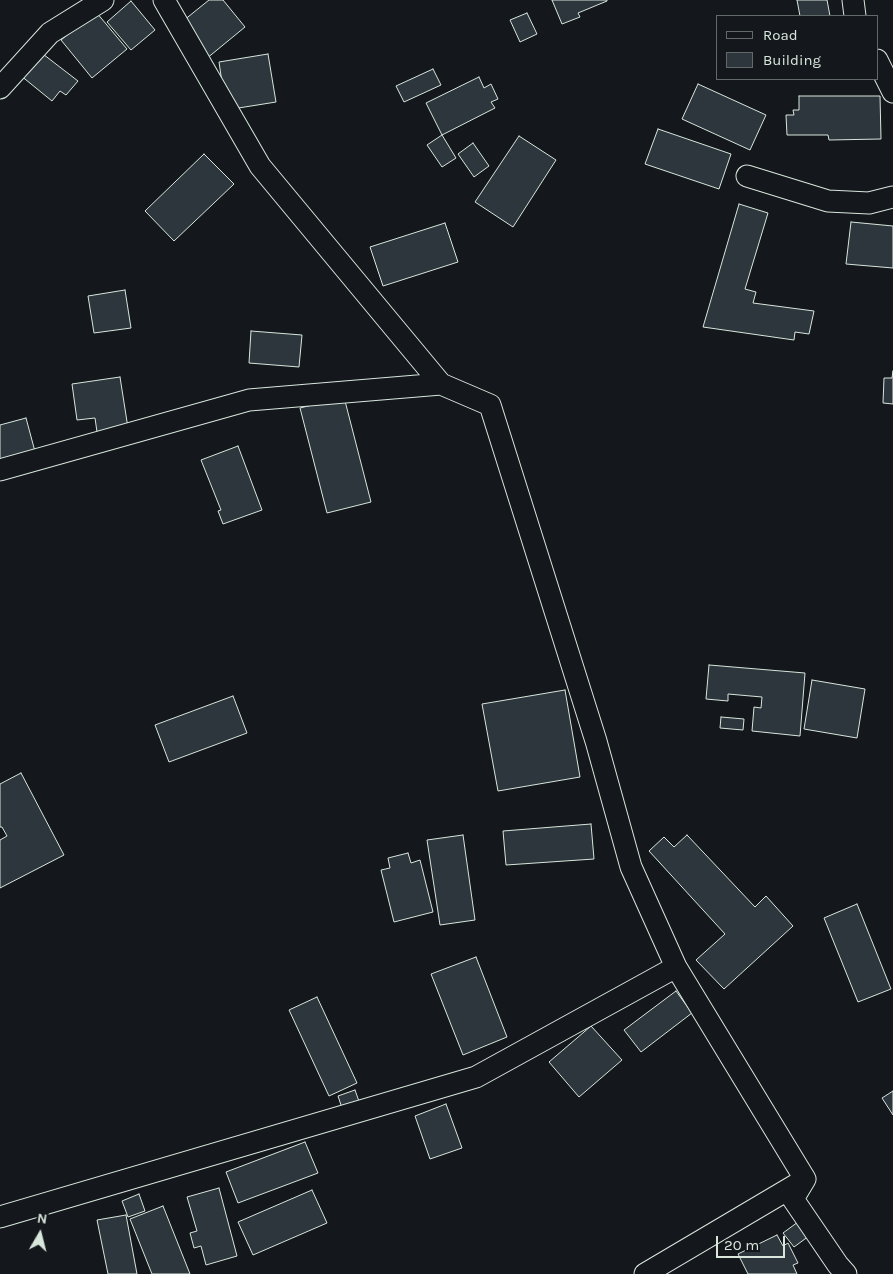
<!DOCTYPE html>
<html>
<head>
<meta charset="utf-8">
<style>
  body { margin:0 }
  #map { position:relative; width:893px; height:1274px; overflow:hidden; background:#14181c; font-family:Karla,sans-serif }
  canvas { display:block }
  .legend { position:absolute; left:716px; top:15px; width:162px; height:65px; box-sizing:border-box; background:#14181c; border:1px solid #626a69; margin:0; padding:6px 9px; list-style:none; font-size:15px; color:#d8e6dc }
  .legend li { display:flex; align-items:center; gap:10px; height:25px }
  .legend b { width:25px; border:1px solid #626a69 }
  .north { position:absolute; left:15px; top:1209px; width:50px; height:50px; -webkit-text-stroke:4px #14181c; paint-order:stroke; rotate:8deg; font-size:14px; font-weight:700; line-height:20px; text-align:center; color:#d8e6dc }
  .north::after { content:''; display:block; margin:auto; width:18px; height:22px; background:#d8e6dc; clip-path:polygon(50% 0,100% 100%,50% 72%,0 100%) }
  .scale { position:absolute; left:716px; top:1236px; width:69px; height:22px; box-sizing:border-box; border:2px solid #d8e6dc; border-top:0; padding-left:6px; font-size:15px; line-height:18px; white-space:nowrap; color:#d8e6dc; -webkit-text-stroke:4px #14181c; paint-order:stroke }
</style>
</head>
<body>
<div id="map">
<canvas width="893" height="1274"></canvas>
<ul class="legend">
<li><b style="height:6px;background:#14181c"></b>Road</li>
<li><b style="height:14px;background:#2c363c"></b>Building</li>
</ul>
<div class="north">N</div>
<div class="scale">20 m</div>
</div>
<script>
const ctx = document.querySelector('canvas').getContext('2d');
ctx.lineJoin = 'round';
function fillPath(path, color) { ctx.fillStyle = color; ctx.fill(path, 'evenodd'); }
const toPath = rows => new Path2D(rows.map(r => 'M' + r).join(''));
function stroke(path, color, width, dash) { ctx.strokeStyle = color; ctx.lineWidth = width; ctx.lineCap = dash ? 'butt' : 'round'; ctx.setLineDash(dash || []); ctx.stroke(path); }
const building = toPath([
  [209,0,223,0,245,27,206,59,178,25,209,0],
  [552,0,607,0,607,1,578,13,580,17,562,24,552,0],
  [797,0,827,0,830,16,800,16,797,0],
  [131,1,155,30,131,50,107,22,131,1],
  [96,12,127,49,92,78,61,40,96,12],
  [527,13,537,34,520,42,510,20,527,13],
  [39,51,78,81,66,95,60,91,52,101,20,75,39,51],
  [268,54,276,102,226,110,219,62,268,54],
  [433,69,441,85,404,102,396,86,433,69],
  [479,77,484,88,491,84,498,99,491,102,495,108,442,135,426,103,479,77],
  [698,84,766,115,750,150,682,119,698,84],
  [799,96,880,96,881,139,829,140,828,135,787,135,786,115,794,115,793,110,799,110,799,96],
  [658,129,731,154,719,189,645,164,658,129],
  [442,135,456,158,442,167,427,145,442,135],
  [519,136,556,160,513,227,475,202,519,136],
  [473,143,489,166,474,177,458,154,473,143],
  [204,154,234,184,174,241,145,211,204,154],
  [739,204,768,213,745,289,756,292,753,303,814,311,809,334,795,332,794,340,703,327,739,204],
  [851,222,893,226,893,268,846,264,851,222],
  [445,223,458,262,383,286,370,247,445,223],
  [125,290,131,328,94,333,88,296,125,290],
  [251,331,302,335,299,367,249,363,251,331],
  [893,371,893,404,883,403,884,378,892,378,893,371],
  [120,377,128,428,97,432,95,418,77,420,72,384,120,377],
  [344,397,371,502,327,513,300,408,344,397],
  [26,418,37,459,0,469,0,425,26,418],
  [238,446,262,510,223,524,218,511,221,510,201,460,238,446],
  [709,665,805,673,800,736,752,731,754,707,761,708,762,697,728,694,728,701,706,699,709,665],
  [812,680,865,689,857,738,804,729,812,680],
  [565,690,580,777,498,791,482,704,565,690],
  [233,696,247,733,169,762,155,725,233,696],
  [721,717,744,719,743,730,720,728,721,717],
  [21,773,64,855,0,888,0,840,7,836,2,827,0,827,0,784,21,773],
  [591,824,594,859,506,865,503,831,591,824],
  [463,835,475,920,440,925,427,840,463,835],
  [687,835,755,907,766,896,793,926,724,989,696,960,725,934,649,851,664,837,674,847,687,835],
  [408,853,411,863,420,860,433,912,394,922,381,870,390,868,388,858,408,853],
  [857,904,891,989,858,1002,824,918,857,904],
  [476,957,507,1037,463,1055,431,974,476,957],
  [676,991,692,1013,641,1052,624,1030,676,991],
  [317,997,357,1083,329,1096,289,1010,317,997],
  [591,1026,622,1060,579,1097,549,1062,591,1026],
  [355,1090,361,1107,344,1114,338,1096,355,1090],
  [893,1091,893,1115,882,1098,893,1091],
  [446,1104,462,1148,430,1159,415,1116,446,1104],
  [305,1142,318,1173,238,1203,226,1172,305,1142],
  [219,1188,237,1256,206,1265,201,1246,194,1248,190,1233,197,1231,187,1197,219,1188],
  [312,1190,327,1223,253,1255,238,1222,312,1190],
  [139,1194,145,1211,128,1217,122,1201,139,1194],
  [163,1206,190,1274,152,1274,130,1219,163,1206],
  [126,1215,137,1274,108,1274,97,1220,126,1215],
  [798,1222,809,1236,794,1247,783,1233,798,1222],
  [777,1235,783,1246,788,1243,798,1263,793,1265,797,1274,748,1274,738,1254,777,1235]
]);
fillPath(building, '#2c363c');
stroke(building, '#d8e6dc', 1);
const minor = toPath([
  [164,0,260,166,441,384],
  [853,0,855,16],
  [877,60,893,92],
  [0,88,50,33,103,0],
  [747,176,828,201,869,203,893,197],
  [0,470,249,400,441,384,490,405,596,741,631,867,676,967,805,1179,793,1199,838,1265,846,1274],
  [0,1217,476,1077,676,967],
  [645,1274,804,1180]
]);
stroke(minor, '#d8e6dc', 23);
stroke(minor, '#14181c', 21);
</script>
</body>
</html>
